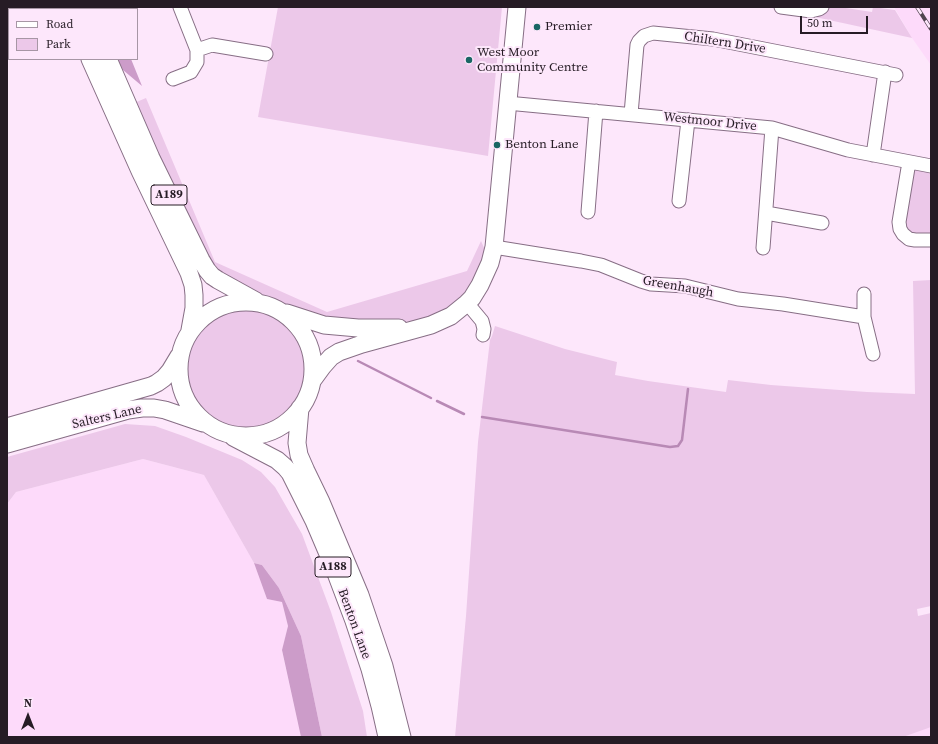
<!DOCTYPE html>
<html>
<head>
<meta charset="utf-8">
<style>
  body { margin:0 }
  #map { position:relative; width:938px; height:744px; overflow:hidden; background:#fde7fb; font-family:"Source Serif 4",serif }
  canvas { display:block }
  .frame { position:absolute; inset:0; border:8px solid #261c25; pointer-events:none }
  .legend { position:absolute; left:8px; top:8px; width:130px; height:52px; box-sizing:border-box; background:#fde7fb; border:1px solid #a796a5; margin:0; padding:5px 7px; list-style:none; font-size:12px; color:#261c25 }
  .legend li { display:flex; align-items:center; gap:8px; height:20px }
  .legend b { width:20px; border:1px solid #a796a5 }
  .north { position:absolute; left:8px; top:696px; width:40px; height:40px; -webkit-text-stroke:3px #fde7fb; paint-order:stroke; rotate:0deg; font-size:11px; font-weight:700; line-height:16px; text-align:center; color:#261c25 }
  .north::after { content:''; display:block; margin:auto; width:14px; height:18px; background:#261c25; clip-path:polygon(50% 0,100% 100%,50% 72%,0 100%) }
  .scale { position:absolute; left:800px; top:16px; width:68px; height:18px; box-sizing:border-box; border:2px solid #261c25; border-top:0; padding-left:5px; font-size:12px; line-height:14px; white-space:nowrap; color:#261c25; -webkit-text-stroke:3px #fde7fb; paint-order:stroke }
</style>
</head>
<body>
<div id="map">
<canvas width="938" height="744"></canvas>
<div class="frame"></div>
<ul class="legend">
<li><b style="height:5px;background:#fff"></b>Road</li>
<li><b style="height:11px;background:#ecc8e9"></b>Park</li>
</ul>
<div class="north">N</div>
<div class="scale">50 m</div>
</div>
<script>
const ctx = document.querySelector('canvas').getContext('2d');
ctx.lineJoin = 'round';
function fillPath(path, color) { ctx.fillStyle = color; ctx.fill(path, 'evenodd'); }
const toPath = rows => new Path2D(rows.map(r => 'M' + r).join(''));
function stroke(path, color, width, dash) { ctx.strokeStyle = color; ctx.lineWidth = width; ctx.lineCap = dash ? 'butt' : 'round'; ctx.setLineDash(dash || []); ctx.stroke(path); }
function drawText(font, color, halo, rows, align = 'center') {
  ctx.font = font + ' "Source Serif 4",serif'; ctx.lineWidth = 4; ctx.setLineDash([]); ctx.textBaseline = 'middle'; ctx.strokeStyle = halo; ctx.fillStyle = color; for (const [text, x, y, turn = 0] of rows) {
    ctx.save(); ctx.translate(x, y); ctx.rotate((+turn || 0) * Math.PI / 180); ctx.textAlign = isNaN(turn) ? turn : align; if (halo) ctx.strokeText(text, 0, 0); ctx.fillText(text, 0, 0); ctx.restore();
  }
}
fillPath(toPath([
  [894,7,931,7,931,65,912,38],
  [143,459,204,475,254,563,267,599,282,602,288,626,282,651,301,737,7,737,7,504,16,492],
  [931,727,931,737,903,737,925,728]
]), '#fddafa');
fillPath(toPath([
  [278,7,502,7,488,156,258,117],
  [827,7,839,7,872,12,873,7,895,10,912,38,815,17],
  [146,98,215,262,327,312,467,271,481,241,485,250,480,267,470,285,458,301,438,313,422,320,404,322,310,317,230,282,208,264,134,103],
  [919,168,931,170,931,235,914,235,904,227,911,176,915,170],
  [931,280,931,606,917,609,918,616,931,613,931,727,903,737,455,737,466,616,478,442,490,340,492,336,495,326,565,349,617,362,615,375,648,381,726,392,728,380,771,385,867,392,915,394,913,281],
  '185 369a61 61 0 1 1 122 0a61 61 0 1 1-122 0Z',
  [125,424,155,426,186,437,242,460,261,472,275,487,302,534,331,612,363,711,367,737,322,737,301,636,279,588,262,565,254,563,204,475,143,459,16,492,7,504,7,457]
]), '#ecc8e9');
fillPath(toPath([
  [7,7,55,7,54,9,9,9,9,28,7,27],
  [117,59,131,59,142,86,123,70],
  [254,563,262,565,279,588,301,636,322,737,301,737,282,650,288,626,282,602,267,599]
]), '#cc9cc9');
stroke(toPath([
  [358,361,431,398],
  [437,401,464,414],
  [482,417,670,447,678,446,682,440,688,389]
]), '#b889b5', 2.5);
const minor = toPath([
  [781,7,811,11,819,9,822,7],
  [197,50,212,45,266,54],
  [173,79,191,72,197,62,197,50,180,7],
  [507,103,772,128,848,150,931,166],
  [631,114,637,45,639,41,644,36,653,33,713,39,896,75],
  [873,155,885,72],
  [909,162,899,222,900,229,903,234,909,239,915,240,931,240],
  [679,201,688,120],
  [588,212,596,111],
  [766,213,822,223],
  [494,247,581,261,601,265,641,281,651,284,685,286,738,299,783,304,864,317],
  [763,248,772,128],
  [864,294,864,317,873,354],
  [467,303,482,321,484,329,483,335]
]);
const major = toPath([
  [69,7,70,9],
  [87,7,87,9],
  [90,59,140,171,189,273,193,285,194,295,194,308,190,330],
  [108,59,151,158,201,260,207,270,212,276,218,280,256,301],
  '179 369a67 67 0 1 1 134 0a67 67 0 1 1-134 0Z',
  [287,313,324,325,358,328,399,328],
  [312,381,323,366,331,357,339,352,362,344,431,325,451,316,467,303,472,298,480,285,490,263,494,247,517,7],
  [300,408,297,443,299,455,306,471,321,502,360,595,384,666,402,737],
  [7,427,151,386,157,383,164,378,170,371,179,356],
  [233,437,277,460,285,467,290,473,314,521,334,568,354,621,370,669,380,706,387,737],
  [7,444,128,410,142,408,154,408,165,410,203,423]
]);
stroke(minor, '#876e85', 15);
stroke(major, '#876e85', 19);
stroke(minor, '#fff', 13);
stroke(major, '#fff', 17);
const rail = toPath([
  [917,7,931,29]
]);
stroke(rail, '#514550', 4);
stroke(rail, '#fde7fb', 2.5, [8]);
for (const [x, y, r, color] of [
  [537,27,4,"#196664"],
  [469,60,4,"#196664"],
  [497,145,4,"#196664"]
]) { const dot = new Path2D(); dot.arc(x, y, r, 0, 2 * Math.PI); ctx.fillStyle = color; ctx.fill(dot); stroke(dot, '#fde7fb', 1.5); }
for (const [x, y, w] of [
  [169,195,36],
  [333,567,36]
]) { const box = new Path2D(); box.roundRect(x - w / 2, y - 10, w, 20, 3); ctx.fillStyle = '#fde7fb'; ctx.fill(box); stroke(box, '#261c25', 1); }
drawText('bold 12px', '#261c25', null, [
  ["A189",169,195],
  ["A188",333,567]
]);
drawText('13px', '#261c25', '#fde7fb', [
  ["Premier",545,27],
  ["West Moor",477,53],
  ["Community Centre",477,68],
  ["Benton Lane",505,145]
], 'left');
drawText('13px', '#261c25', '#fde7fb', [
  ["Chiltern Drive",725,43,9],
  ["Westmoor Drive",710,122,6],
  ["Greenhaugh",678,287,10],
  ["Salters Lane",107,417,-13],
  ["Benton Lane",354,624,70]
]);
</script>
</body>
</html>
